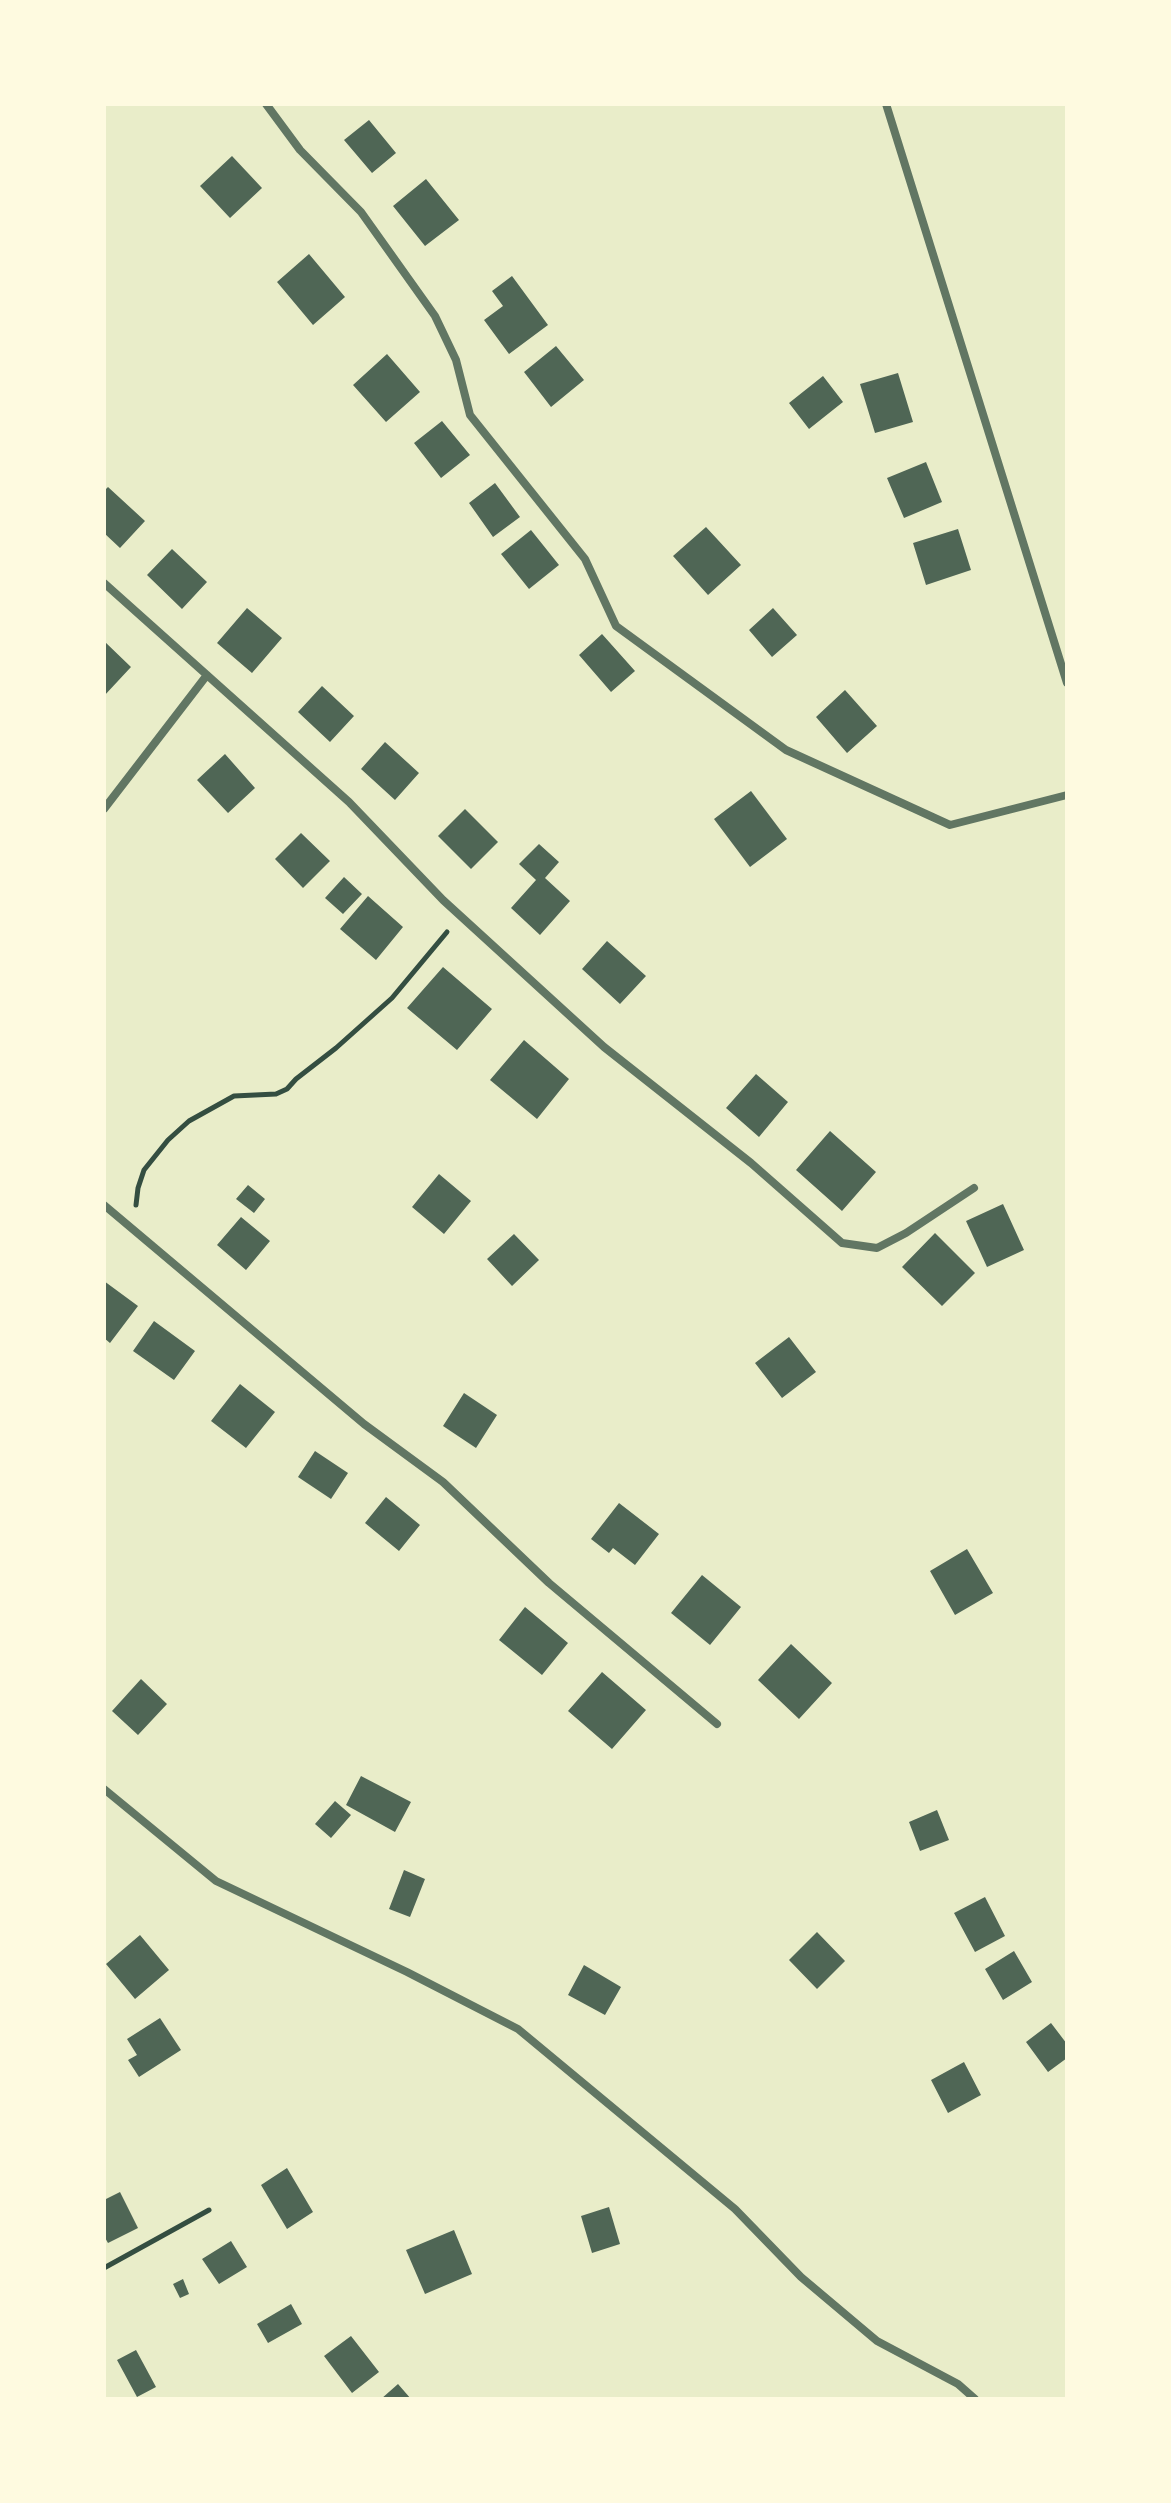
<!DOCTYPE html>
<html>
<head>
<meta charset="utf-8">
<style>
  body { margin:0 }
  #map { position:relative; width:1171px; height:2503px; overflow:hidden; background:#e9edc9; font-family:Quicksand,sans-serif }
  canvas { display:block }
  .frame { position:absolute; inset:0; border:106px solid #fefae0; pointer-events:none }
</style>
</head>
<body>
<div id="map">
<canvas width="1171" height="2503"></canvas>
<div class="frame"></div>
</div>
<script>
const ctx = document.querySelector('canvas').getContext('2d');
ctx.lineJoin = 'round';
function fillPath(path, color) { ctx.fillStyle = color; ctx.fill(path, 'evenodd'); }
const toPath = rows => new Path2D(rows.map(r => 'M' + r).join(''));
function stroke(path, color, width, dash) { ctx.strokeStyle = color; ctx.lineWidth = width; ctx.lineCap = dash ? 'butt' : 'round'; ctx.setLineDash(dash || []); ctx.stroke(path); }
fillPath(toPath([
  [369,120,396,153,372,173,344,140],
  [232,156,262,188,230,218,200,186],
  [426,179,459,220,425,246,393,206],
  [309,254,345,297,313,325,277,282],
  [512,276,548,325,509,354,484,320,503,306,492,291],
  [556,346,584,380,551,407,524,372],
  [387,354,420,392,386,422,353,385],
  [898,373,913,422,875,433,860,384],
  [823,376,843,402,809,429,789,403],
  [442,421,470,455,441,478,414,443],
  [926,462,942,502,904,518,887,478],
  [495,483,520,517,493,537,469,503],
  [108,487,145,521,120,548,104,533,104,491],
  [706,527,741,565,708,595,673,556],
  [958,529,971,570,926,585,913,543],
  [531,530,559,565,529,589,501,554],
  [172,549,207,582,182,609,147,575],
  [247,608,282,638,252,673,217,643],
  [773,608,797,635,772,657,749,630],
  [602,634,635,671,611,692,579,655],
  [104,641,131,667,104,696],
  [322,686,354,716,330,742,298,712],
  [845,690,877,726,847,753,816,717],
  [385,742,419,773,395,800,361,769],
  [225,754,255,788,228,813,197,780],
  [751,791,787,839,750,867,714,819],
  [465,809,498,842,471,869,438,836],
  [301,833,330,861,303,888,275,859],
  [539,844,559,862,545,878,570,901,540,935,511,908,536,880,519,864],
  [344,877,362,894,343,914,325,898],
  [368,896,403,927,376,960,340,929],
  [607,941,646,976,620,1004,582,969],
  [443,967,492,1009,457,1050,407,1008],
  [524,1040,569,1079,537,1119,490,1080],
  [756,1074,788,1102,759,1137,726,1108],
  [830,1131,876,1172,842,1211,796,1170],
  [439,1174,471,1201,444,1234,412,1207],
  [248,1185,265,1199,254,1213,236,1199],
  [1003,1204,1024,1250,987,1267,966,1221],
  [241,1217,270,1241,246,1270,217,1245],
  [935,1233,975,1273,942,1306,902,1267],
  [514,1234,539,1260,512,1286,487,1259],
  [104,1281,138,1306,110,1343,104,1338],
  [154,1321,195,1351,174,1380,133,1351],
  [789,1337,816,1372,782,1398,755,1363],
  [240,1384,275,1412,246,1448,211,1421],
  [464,1393,497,1415,476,1448,443,1426],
  [315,1451,348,1473,331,1499,298,1477],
  [386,1497,420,1525,399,1551,365,1523],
  [619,1503,659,1534,635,1565,613,1548,609,1553,591,1539],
  [967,1549,993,1593,955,1615,930,1571],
  [702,1575,741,1607,710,1645,671,1613],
  [525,1607,568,1643,542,1675,499,1640],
  [791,1644,832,1683,799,1719,758,1680],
  [602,1672,646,1710,612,1749,568,1711],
  [141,1679,167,1704,138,1735,112,1711],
  [361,1776,411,1802,395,1832,346,1805],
  [335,1801,351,1815,331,1838,315,1824],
  [937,1810,949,1840,920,1851,909,1822],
  [404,1870,425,1879,410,1917,389,1909],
  [985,1897,1005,1936,975,1952,954,1913],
  [817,1932,845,1961,817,1989,789,1960],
  [140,1935,169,1970,135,1999,106,1964],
  [1014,1951,1032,1982,1003,2000,985,1969],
  [584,1965,621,1987,605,2015,568,1995],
  [160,2018,181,2050,139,2077,128,2060,137,2055,127,2039],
  [1051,2023,1067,2044,1067,2058,1048,2072,1026,2042],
  [964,2062,981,2095,948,2113,931,2080],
  [287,2168,313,2212,287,2229,261,2185],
  [120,2192,138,2228,108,2243,104,2236,104,2200],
  [609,2207,620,2244,592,2253,581,2216],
  [454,2230,472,2274,425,2294,406,2250],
  [231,2241,247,2267,219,2284,202,2259],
  [183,2279,189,2294,180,2298,173,2284],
  [291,2304,302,2324,268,2343,257,2324],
  [351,2336,379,2372,352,2393,324,2356],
  [136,2350,156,2387,137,2397,117,2360],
  [398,2384,411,2399,381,2399]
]), '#4f6655');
stroke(toPath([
  [136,1205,138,1188,144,1170,168,1140,189,1121,234,1096,276,1094,287,1089,296,1079,336,1048,392,998,447,932],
  [104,2268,209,2210]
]), '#344e41', 5);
stroke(toPath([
  [266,104,300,150,361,212,435,316,456,360,470,415,585,559,616,626,786,750,950,825,1067,795],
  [886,104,1067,683],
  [104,583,349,802,443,900,604,1047,751,1163,842,1243,877,1248,906,1233,974,1188],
  [104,809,207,675],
  [104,1205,364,1424,443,1482,549,1583,717,1724],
  [104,1789,216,1881,407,1972,518,2029,735,2209,801,2277,877,2341,958,2384,975,2399]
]), '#617663', 8);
</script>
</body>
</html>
